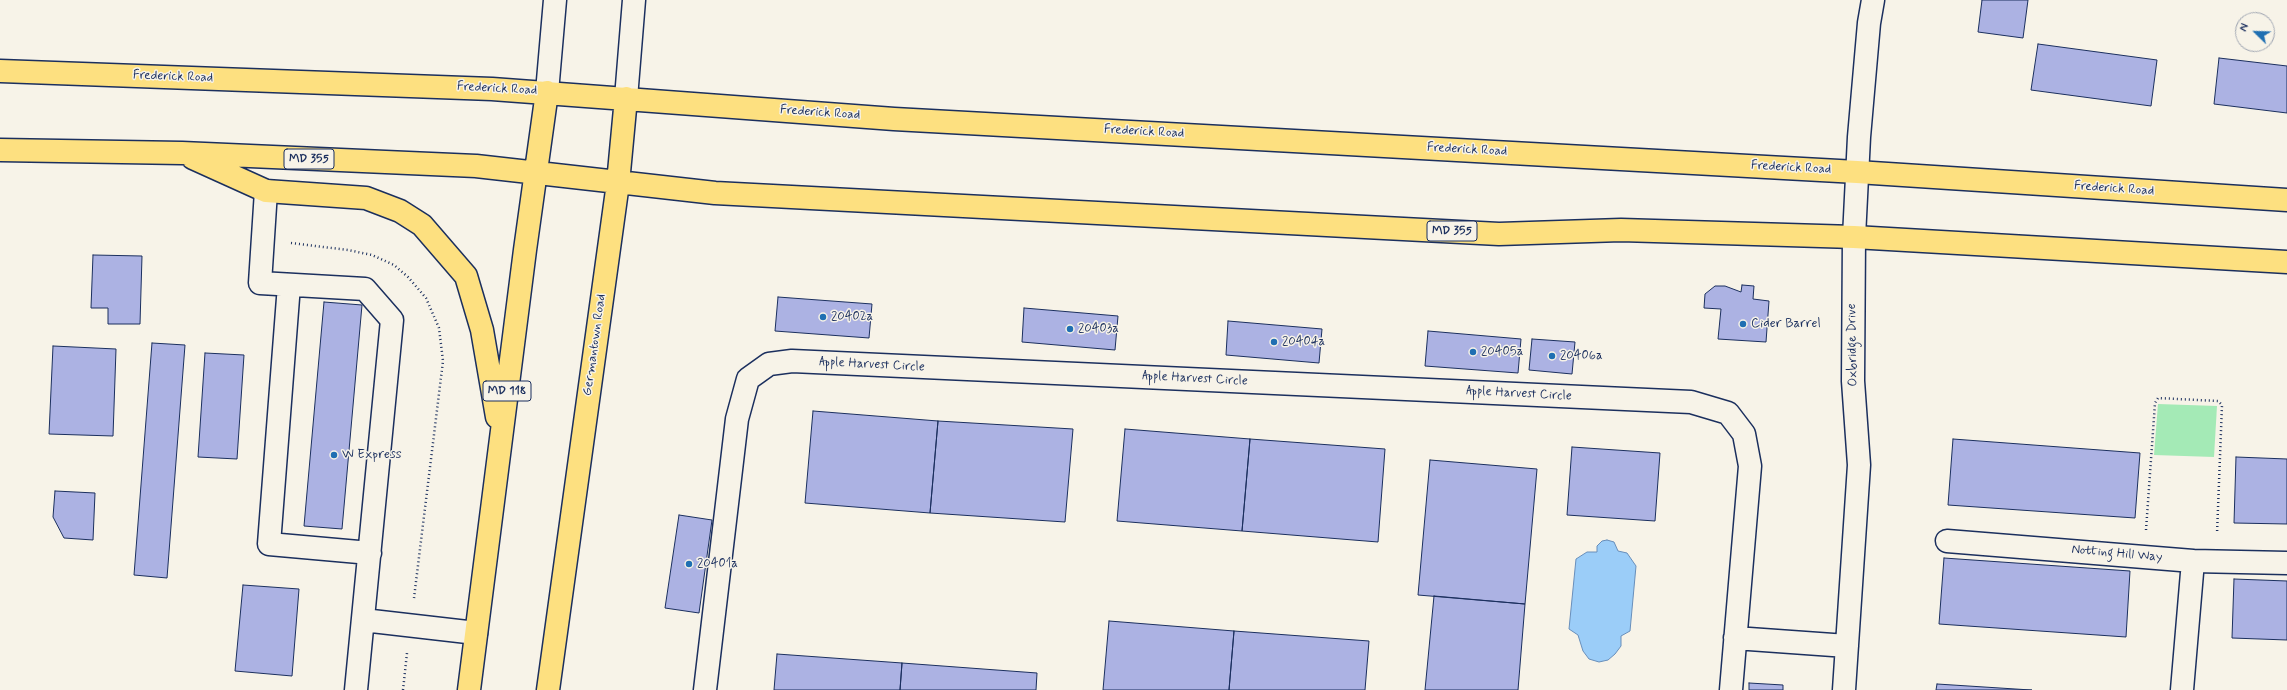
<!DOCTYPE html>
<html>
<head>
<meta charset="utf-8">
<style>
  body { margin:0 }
  #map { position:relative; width:2287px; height:690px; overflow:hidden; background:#f7f3e8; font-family:Mynerve,sans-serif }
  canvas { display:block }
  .north { position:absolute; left:2235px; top:12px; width:40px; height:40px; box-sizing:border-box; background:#f7f3e8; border:1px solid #9fa5b1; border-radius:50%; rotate:293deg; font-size:11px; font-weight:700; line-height:16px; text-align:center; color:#1b2f5e }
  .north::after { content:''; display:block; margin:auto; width:14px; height:18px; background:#1f6fb2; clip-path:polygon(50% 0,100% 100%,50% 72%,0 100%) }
</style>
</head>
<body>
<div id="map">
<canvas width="2287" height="690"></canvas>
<div class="north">N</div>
</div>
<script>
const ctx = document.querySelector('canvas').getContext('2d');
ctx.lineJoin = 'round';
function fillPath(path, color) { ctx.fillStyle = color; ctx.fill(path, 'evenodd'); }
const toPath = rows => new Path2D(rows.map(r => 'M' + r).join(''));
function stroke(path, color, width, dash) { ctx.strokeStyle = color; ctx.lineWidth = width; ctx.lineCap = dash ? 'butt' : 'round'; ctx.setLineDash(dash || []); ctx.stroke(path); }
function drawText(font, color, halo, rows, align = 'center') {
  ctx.font = font + ' Mynerve,sans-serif'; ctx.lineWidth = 3; ctx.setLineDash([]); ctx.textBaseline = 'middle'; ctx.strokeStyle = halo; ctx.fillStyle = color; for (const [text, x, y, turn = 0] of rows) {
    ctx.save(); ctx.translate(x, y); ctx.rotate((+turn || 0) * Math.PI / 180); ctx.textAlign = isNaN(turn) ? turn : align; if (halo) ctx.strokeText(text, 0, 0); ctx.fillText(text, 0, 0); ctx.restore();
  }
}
fillPath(toPath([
  [2158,404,2217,406,2214,457,2154,455]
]), '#a4eab6');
const water = toPath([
  [1607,540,1614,542,1618,551,1627,553,1636,566,1630,631,1621,636,1621,646,1615,654,1608,660,1599,662,1589,659,1583,651,1578,635,1569,629,1576,559,1587,552,1597,552,1597,546,1602,541,1607,540]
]);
fillPath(water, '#9bcdf8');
stroke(water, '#688eba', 1);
const building = toPath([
  [1982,0,2028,0,2023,38,1978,32,1982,0],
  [2038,44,2157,60,2151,106,2031,90,2038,44],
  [2219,58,2287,66,2287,113,2214,104,2219,58],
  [93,255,142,256,140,324,108,324,108,308,91,308,93,255],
  [1742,285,1754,286,1753,299,1769,301,1766,342,1718,339,1721,309,1704,308,1705,294,1715,286,1725,286,1741,292,1742,285],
  [778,297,872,304,869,338,775,331,778,297],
  [324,302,362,305,342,529,304,526,324,302],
  [1024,308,1118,316,1115,350,1022,342,1024,308],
  [1228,321,1322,329,1319,363,1226,355,1228,321],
  [1428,331,1521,339,1518,373,1425,366,1428,331],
  [1532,339,1575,342,1572,374,1529,370,1532,339],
  [152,343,185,345,167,578,134,575,152,343],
  [53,346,116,349,113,436,49,434,53,346],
  [205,353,244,355,237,459,198,457,205,353],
  [813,411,938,421,930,513,805,503,813,411],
  [938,421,1073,429,1065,522,930,513,938,421],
  [1125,429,1250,439,1242,531,1117,521,1125,429],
  [1250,439,1385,449,1378,542,1242,531,1250,439],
  [1953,439,2140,453,2135,518,1948,505,1953,439],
  [1572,447,1660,453,1655,521,1567,515,1572,447],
  [2236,457,2287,459,2287,524,2234,523,2236,457],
  [1430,460,1537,469,1525,604,1418,595,1430,460],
  [55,491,95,493,93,540,64,538,53,517,55,491],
  [679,515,712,520,699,613,665,608,679,515],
  [1944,558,2130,571,2126,637,1939,624,1944,558],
  [2234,579,2287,581,2287,640,2232,638,2234,579],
  [243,585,299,589,292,676,235,671,243,585],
  [1434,596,1525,604,1518,690,1425,690,1434,596],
  [1109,621,1234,631,1229,690,1103,690,1109,621],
  [1234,631,1369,641,1365,690,1229,690,1234,631],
  [777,654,902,663,900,690,774,690,777,654],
  [902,663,1037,673,1036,690,900,690,902,663],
  [1749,683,1783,685,1783,690,1749,690,1749,683],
  [1937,684,2031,690,2032,690,1936,690,1937,684]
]);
fillPath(building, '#acb2e3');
stroke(building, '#1b2f5e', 1);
const minor = toPath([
  [547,92,555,0],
  [626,98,634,0],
  [266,191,260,283,365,289,392,320,356,690],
  [289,285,269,544,370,553],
  [1947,541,2193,561,2287,563],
  [363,620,476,633],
  [1735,638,1847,646],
  [705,690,737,419,748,379,769,364,792,361,1691,402,1728,413,1744,434,1750,466,1731,690],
  [1844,690,1859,465,1853,381,1854,237,1859,137,1869,23,1873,0],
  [2182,690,2193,561]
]);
const major = toPath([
  [0,71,492,89,894,119,1857,172,2287,200],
  [0,150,182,153,476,166,715,193,1499,234,1621,230,1854,237,2287,262],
  [193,158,266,191,366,198,400,211,422,225,466,276,482,330,497,417],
  [469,690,525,250,547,92],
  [548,690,618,183,626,98]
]);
stroke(minor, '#1b2f5e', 25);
stroke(major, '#1b2f5e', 25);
stroke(toPath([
  [291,243,348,250,372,255,394,265,408,277,426,298,439,328,443,361,414,598],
  [2146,530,2155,403,2158,398,2218,401,2222,405,2217,534],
  [403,690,407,653]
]), '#1b2f5e', 2.5, [1, 3]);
stroke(minor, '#f7f3e8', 22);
stroke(major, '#fde080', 22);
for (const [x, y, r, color] of [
  [823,317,4,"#1f6fb2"],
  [1743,324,4,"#1f6fb2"],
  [1070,329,4,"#1f6fb2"],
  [1274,342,4,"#1f6fb2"],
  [1473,352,4,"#1f6fb2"],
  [1552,356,4,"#1f6fb2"],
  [334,455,4,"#1f6fb2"],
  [689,564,4,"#1f6fb2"]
]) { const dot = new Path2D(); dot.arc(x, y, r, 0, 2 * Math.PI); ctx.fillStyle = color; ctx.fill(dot); stroke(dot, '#f7f3e8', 1.5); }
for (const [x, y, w] of [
  [309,159,50],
  [1452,231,50],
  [507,391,48]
]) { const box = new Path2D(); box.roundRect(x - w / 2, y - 10, w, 20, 3); ctx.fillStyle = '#f7f3e8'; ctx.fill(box); stroke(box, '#1b2f5e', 1); }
drawText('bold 12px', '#1b2f5e', null, [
  ["MD 355",309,159],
  ["MD 355",1452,231],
  ["MD 118",507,391]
]);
drawText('13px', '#1b2f5e', '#f7f3e8', [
  ["Frederick Road",173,77,2],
  ["Frederick Road",497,89,3],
  ["Frederick Road",820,113,4],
  ["Frederick Road",1144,132,3],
  ["Frederick Road",1467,150,3],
  ["Frederick Road",1791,168,3],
  ["Frederick Road",2114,189,4],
  ["Germantown Road",595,345,-82],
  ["Oxbridge Drive",1853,345,-91],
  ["Apple Harvest Circle",872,365,3],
  ["Apple Harvest Circle",1195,379,3],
  ["Apple Harvest Circle",1519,394,3],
  ["Notting Hill Way",2117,554,5]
]);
drawText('13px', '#1b2f5e', '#f7f3e8', [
  ["20402a",831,317],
  ["Cider Barrel",1751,324],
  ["20403a",1078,329],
  ["20404a",1282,342],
  ["20405a",1481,352],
  ["20406a",1560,356],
  ["W Express",342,455],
  ["20401a",697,564]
], 'left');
</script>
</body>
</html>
